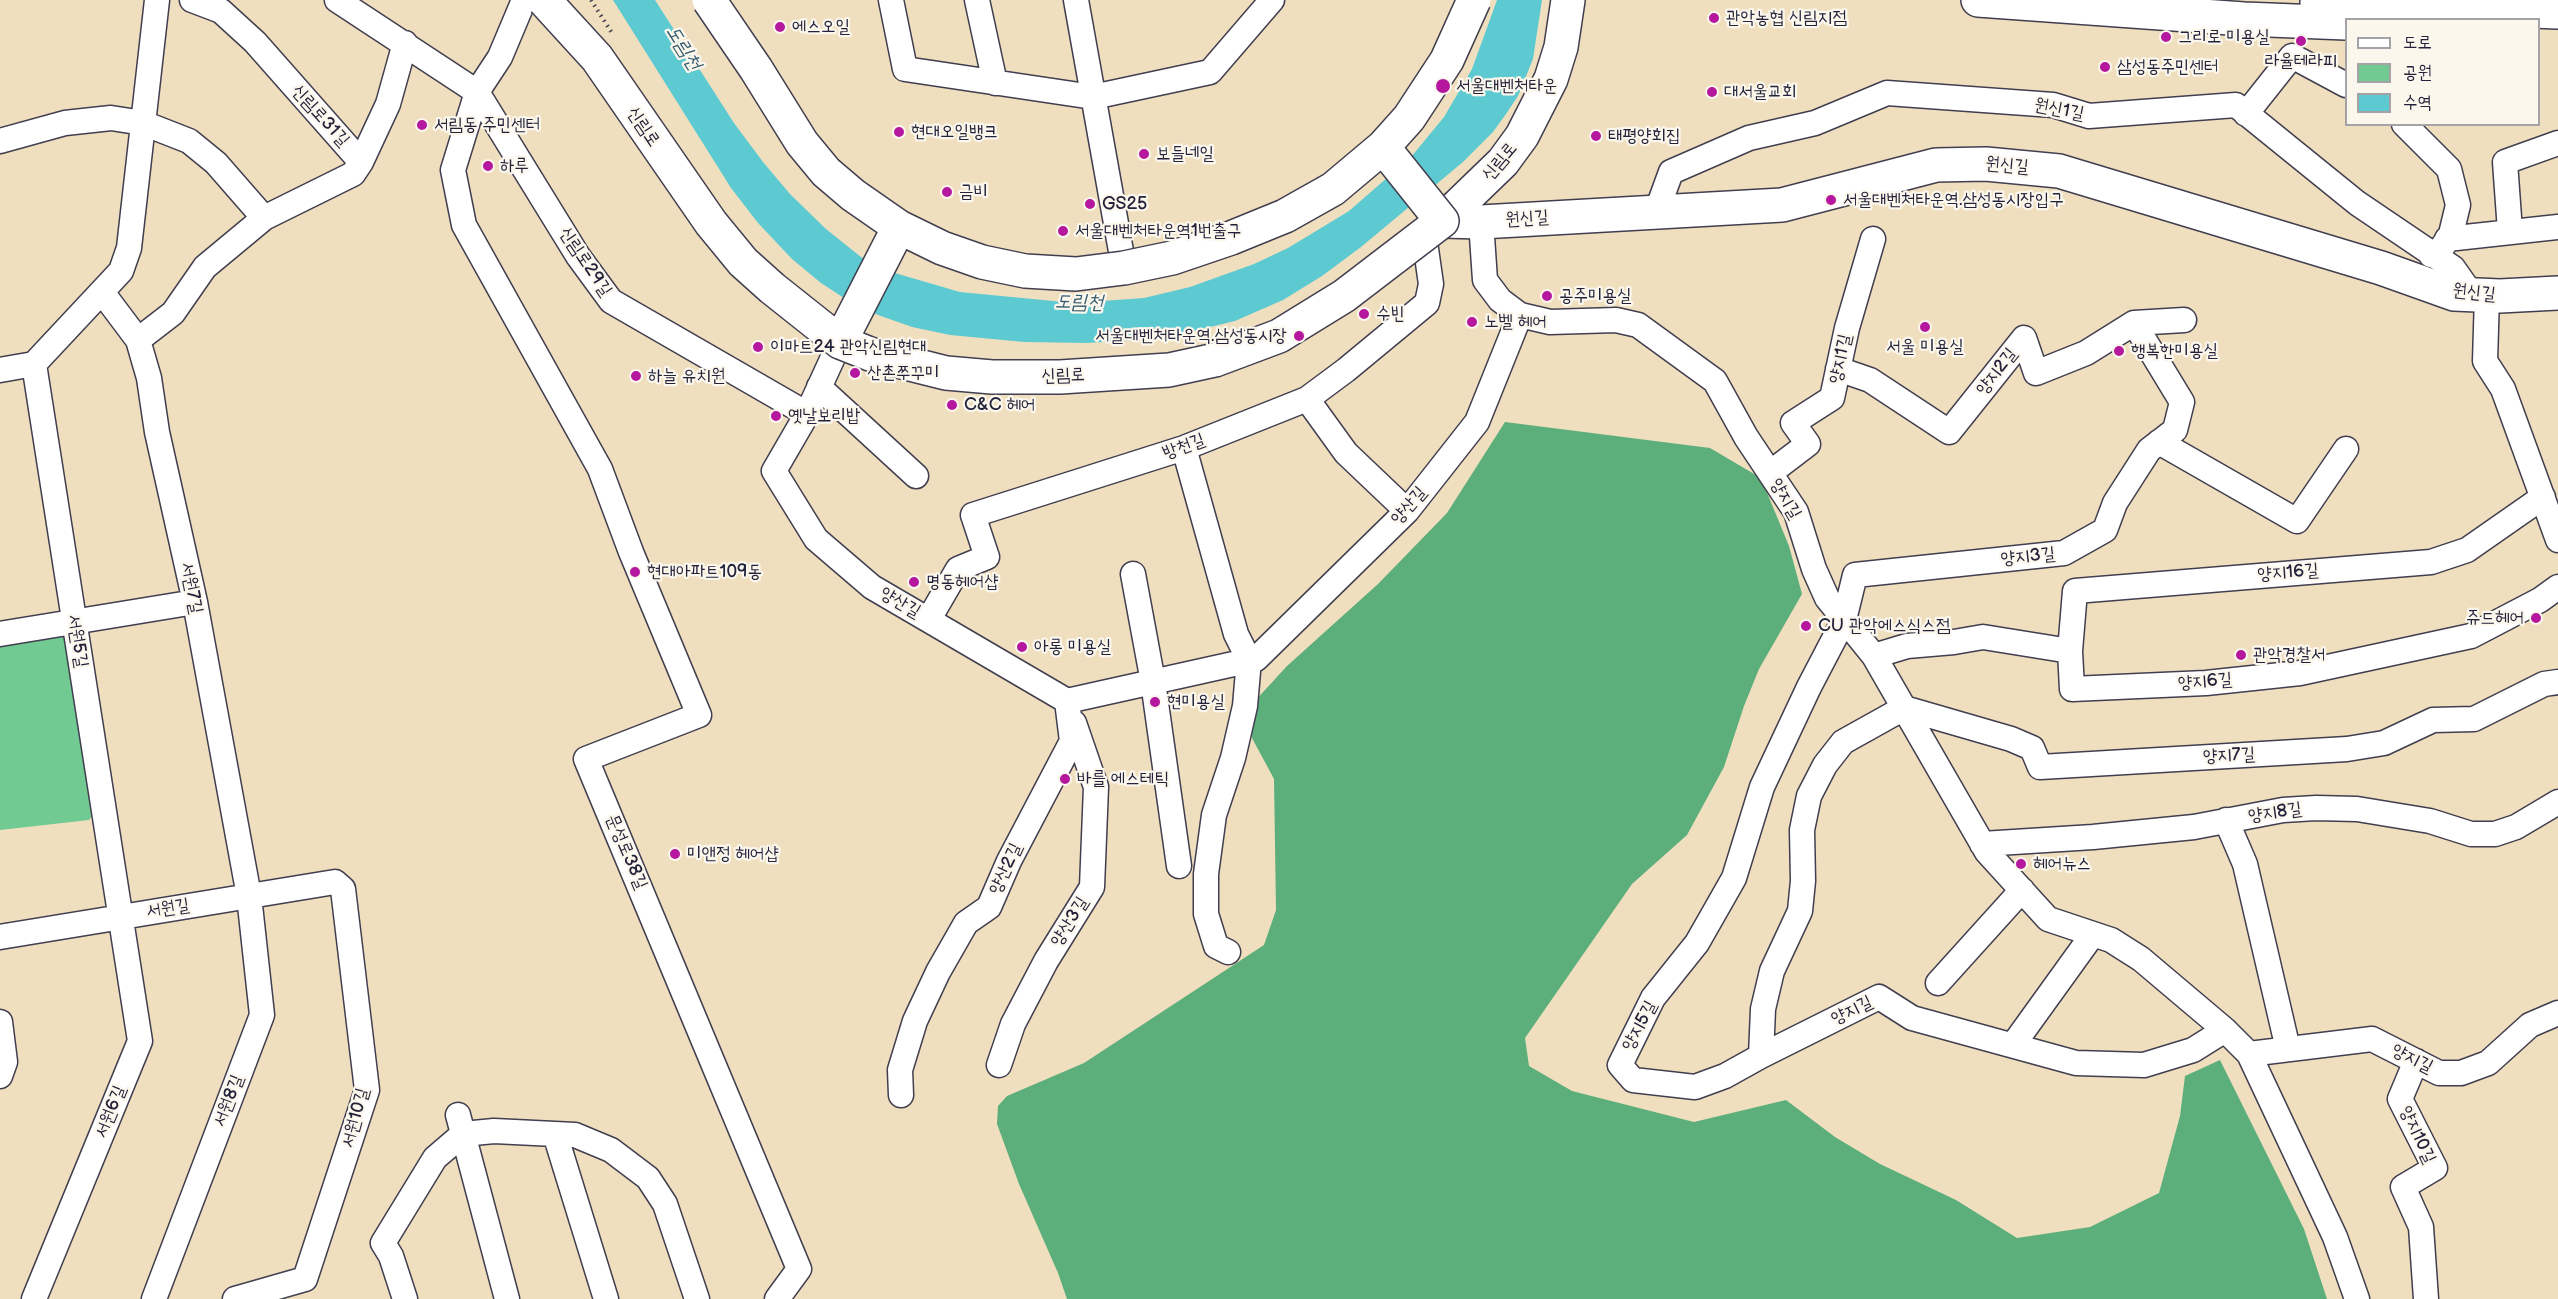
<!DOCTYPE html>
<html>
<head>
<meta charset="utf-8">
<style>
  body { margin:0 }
  #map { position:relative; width:2558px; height:1299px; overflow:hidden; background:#f0dfbf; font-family:"Balsamiq Sans","Poor Story",sans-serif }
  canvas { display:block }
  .legend { position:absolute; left:2345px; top:18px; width:195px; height:108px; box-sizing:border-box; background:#fbf7ec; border:2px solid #a4a2a5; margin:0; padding:8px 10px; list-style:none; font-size:18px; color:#22223b }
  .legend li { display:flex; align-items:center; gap:12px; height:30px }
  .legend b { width:30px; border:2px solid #a4a2a5 }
</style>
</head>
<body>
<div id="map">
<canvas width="2558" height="1299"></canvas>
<ul class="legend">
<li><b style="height:8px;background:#fff"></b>도로</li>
<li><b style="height:16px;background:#71ca91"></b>공원</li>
<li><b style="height:16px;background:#5dcad2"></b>수역</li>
</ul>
</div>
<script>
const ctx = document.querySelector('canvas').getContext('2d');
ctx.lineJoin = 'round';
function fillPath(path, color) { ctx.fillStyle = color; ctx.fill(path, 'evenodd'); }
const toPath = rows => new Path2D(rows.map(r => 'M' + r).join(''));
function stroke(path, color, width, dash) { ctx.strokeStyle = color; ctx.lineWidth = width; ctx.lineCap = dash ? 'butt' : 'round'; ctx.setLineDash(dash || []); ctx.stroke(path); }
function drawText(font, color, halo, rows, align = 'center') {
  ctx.font = font + ' "Balsamiq Sans","Poor Story",sans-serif'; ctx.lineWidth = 4.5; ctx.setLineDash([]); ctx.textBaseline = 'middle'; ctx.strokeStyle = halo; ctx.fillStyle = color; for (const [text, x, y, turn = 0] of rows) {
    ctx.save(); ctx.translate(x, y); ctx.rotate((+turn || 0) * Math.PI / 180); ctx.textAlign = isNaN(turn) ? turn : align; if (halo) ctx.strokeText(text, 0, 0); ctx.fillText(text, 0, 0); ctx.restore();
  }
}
fillPath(toPath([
  [62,633,67,639,95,812,89,820,0,830,0,644]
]), '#71ca91');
fillPath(toPath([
  [1505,422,1710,448,1761,478,1789,546,1802,594,1759,669,1744,706,1724,767,1687,835,1632,884,1525,1038,1529,1066,1572,1091,1694,1122,1786,1100,1835,1137,1880,1164,1956,1200,2017,1238,2090,1227,2159,1193,2180,1116,2185,1076,2220,1060,2304,1229,2327,1299,1067,1299,1058,1273,1019,1184,997,1124,998,1106,1007,1096,1084,1063,1264,945,1276,910,1274,779,1252,738,1253,703,1287,666,1378,584,1447,513]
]), '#5cae7b');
fillPath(toPath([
  [613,0,655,0,734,123,763,162,790,194,826,229,861,257,888,271,960,292,1074,303,1144,298,1190,287,1254,264,1288,248,1349,211,1411,157,1444,117,1472,69,1497,0,1542,0,1533,59,1518,96,1506,114,1493,132,1463,162,1361,247,1322,276,1283,300,1235,321,1164,338,1087,343,1024,342,950,335,912,327,878,315,847,300,821,283,792,259,758,223,731,188]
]), '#5dcad2');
const street = toPath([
  [192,0,221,11,255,42,361,162],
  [337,0,477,92,578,256,611,301,807,414],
  [524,0,500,57,477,92,453,170,464,225,600,469,631,552,699,715,586,759,799,1269,777,1299],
  [891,0,905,69,1093,97,1210,72,1272,0],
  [977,0,995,83],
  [1076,0,1124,268],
  [2246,114,2292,56,2346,85],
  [2404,124,2449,169,2458,205,2451,234,2441,249,2431,255],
  [0,141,65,123,111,118,143,123,189,141,216,163,264,218],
  [1656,213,1671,172,1749,138,1815,123,1887,93,2053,105,2089,116,2236,105,2357,203,2453,268,2472,295],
  [1481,222,1485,280,1500,300,1520,315,1550,322,1616,320,1638,325,1715,381,1746,437,1796,512,1814,569,1827,598,1874,656,1987,852,2048,919,2111,940,2141,959,2225,1030,2249,1054,2372,1039,2439,1073,2461,1073,2488,1063,2530,1025,2558,1013],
  [2510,231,2505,162,2558,143],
  [2447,239,2558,227],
  [102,292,138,340,149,378,157,432,195,602,249,896,262,1015,154,1299],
  [2487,296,2485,361,2503,389,2558,540],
  [2134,323,2182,402,2175,430,2149,450,2115,503,2105,530,2064,553,1855,575,1844,620,1809,687,1762,787,1734,878,1697,943,1653,998,1620,1065,1633,1080,1695,1087,1725,1076,1761,1056,1763,1009,1772,971,1800,911,1803,881,1802,830,1809,796,1825,765,1843,742,1904,708,2011,739,2032,748,2040,767,2347,749,2384,743,2433,720,2474,719,2544,684,2558,682],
  [138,340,173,313,205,267,264,218,353,174,361,162,388,104,405,43],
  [840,342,807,414,774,471,816,539,872,587,1067,701,1256,659,1407,511,1477,422,1520,315],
  [1838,369,1870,380,1949,432,2024,338,2036,373,2086,353,2134,323,2184,320],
  [0,370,34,364,121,271,129,248,157,0],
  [819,387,916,476],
  [1307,399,1346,453,1407,511],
  [2159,442,2297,521,2346,449],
  [1184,448,1236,634,1249,660,1245,706,1233,758,1214,815,1206,874,1206,914,1216,946,1228,952],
  [1770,473,1808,444,1793,423,1832,398,1847,328,1873,239],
  [1133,574,1153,682,1179,866],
  [929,619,958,569,987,557,973,515,1184,448,1307,399,1346,370,1427,303,1431,284,1424,235],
  [0,634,195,602],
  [2070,651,2075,591,2431,562,2467,550,2543,497],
  [1874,656,1907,646,1954,642,1983,637,2070,651,2072,689,2206,683,2300,673,2471,636,2540,600,2558,587],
  [2226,820,2245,864,2288,1049],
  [1982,844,2093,837,2194,827,2283,810,2316,808,2357,809,2430,821,2471,834,2495,834,2516,827,2558,802],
  [0,937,335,882,343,889,367,1090,305,1279],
  [1938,983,2022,890],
  [0,1022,5,1062,0,1076],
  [2013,1045,2093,934],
  [2249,1054,2335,1237,2357,1299],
  [1761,1056,1879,997,1912,1018,2076,1063,2144,1065,2193,1050,2225,1030],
  [2416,1061,2400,1099,2435,1168,2403,1187,2421,1227,2426,1299],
  [999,1065,1013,1024,1046,961,1092,887,1096,787,1074,723],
  [901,1095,900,1070,915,1021,938,972,966,923,989,907,1009,861,1072,741,1067,701],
  [458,1115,507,1299],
  [463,1134,494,1131,575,1135,611,1150,648,1178,665,1204,697,1299],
  [555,1134,606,1299],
  [34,1299,140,1041,34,364],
  [235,1299,305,1279],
  [405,1299,391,1256,383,1243,435,1158,463,1134]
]);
const secondary = toPath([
  [1978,0,2244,19,2346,23],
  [2317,3,2558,12],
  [1442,221,1481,222,1782,205,1936,165,1986,164,2059,171,2381,268,2454,294,2500,296,2558,293],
  [1442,221,1503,162,1522,136,1551,79,1561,47,1568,0]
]);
stroke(street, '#413e4f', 27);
stroke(secondary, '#413e4f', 36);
stroke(toPath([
  [591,0,612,33]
]), '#413e4f', 4, [1.5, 4.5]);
stroke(street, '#fff', 24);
stroke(secondary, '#fff', 33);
const secondaryBridge = toPath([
  [544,0,597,58,711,223,743,262,772,288,840,342,870,354,946,373,992,377,1060,377,1169,370,1215,360,1279,336,1344,296,1442,221,1383,147],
  [709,0,756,69,802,143,826,172,853,195,899,227,942,248,982,262,1025,271,1076,274,1124,268,1172,258,1231,238,1285,216,1333,189,1383,147,1409,118,1447,60,1474,0],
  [840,342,899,227]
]);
stroke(secondaryBridge, '#413e4f', 36, []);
stroke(secondaryBridge, '#fff', 33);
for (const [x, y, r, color] of [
  [1714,18,6,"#b5179e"],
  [780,27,6,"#b5179e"],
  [2166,37,6,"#b5179e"],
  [2301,41,6,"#b5179e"],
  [2105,67,6,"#b5179e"],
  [1443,86,8,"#b5179e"],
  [1712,92,6,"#b5179e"],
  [422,125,6,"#b5179e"],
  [899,132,6,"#b5179e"],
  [1596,136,6,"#b5179e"],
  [1144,154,6,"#b5179e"],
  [488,166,6,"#b5179e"],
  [947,192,6,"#b5179e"],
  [1831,200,6,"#b5179e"],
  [1090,204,6,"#b5179e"],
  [1063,231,6,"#b5179e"],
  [1547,296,6,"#b5179e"],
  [1364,314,6,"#b5179e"],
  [1472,322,6,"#b5179e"],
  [1925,327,6,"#b5179e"],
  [1299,336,6,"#b5179e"],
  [758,347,6,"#b5179e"],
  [2119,351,6,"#b5179e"],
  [855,373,6,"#b5179e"],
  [636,376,6,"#b5179e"],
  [952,405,6,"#b5179e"],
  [776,416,6,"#b5179e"],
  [635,572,6,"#b5179e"],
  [914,582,6,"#b5179e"],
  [2536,618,6,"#b5179e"],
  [1806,626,6,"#b5179e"],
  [1022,647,6,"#b5179e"],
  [2241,655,6,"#b5179e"],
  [1155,702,6,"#b5179e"],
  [1065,779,6,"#b5179e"],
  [675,854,6,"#b5179e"],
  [2021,864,6,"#b5179e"]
]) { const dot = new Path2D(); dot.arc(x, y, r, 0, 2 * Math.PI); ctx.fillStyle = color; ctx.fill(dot); stroke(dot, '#fbf7ec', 2); }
drawText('18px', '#22223b', '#fbf7ec', [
  ["관악농협 신림지점",1726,18],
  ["에스오일",792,27],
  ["그리로 미용실",2178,37],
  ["라율테라피",2301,61,"center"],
  ["삼성동주민센터",2117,67],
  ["서울대벤처타운",1456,86],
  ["대서울교회",1724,92],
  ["서림동 주민센터",434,125],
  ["현대오일뱅크",911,132],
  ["태평양회집",1608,136],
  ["보들네일",1156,154],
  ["하루",500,166],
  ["금비",959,192],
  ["서울대벤처타운역.삼성동시장입구",1843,200],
  ["GS25",1102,204],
  ["서울대벤처타운역1번출구",1075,231],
  ["공주미용실",1559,296],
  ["수빈",1376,314],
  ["노벨 헤어",1484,322],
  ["서울대벤처타운역.삼성동시장",1287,336,"right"],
  ["이마트24 관악신림현대",770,347],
  ["서울 미용실",1925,347,"center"],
  ["행복한미용실",2131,351],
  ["산촌쭈꾸미",867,373],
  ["하늘 유치원",648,376],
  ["C&C 헤어",964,405],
  ["옛날보리밥",788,416],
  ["현대아파트109동",647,572],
  ["명동헤어샵",926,582],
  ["쥬드헤어",2524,618,"right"],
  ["CU 관악에스식스점",1818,626],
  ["아롱 미용실",1034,647],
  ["관악경찰서",2253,655],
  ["현미용실",1167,702],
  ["바를 에스테틱",1077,779],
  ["미앤정 헤어샵",687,854],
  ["헤어뉴스",2033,864]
], 'left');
drawText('18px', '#22223b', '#fbf7ec', [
  ["원신1길",2059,110,11],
  ["신림로31길",320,116,48],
  ["신림로",643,127,56],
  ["신림로",1500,162,-50],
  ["원신길",2007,166,5],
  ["원신길",1527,219,-4],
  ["신림로29길",585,262,56],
  ["원신길",2474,293,6],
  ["양지1길",1841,359,-78],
  ["양지2길",1997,372,-52],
  ["신림로",1063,376,-2],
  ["방천길",1184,447,-20],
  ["양지길",1785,499,60],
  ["양산길",1409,506,-49],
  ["양지3길",2028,557,-6],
  ["양지16길",2288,573,-4],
  ["서원7길",191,588,79],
  ["양산길",900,603,30],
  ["서원5길",77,641,81],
  ["양지6길",2205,682,-4],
  ["양지7길",2229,756,-3],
  ["양지8길",2275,813,-8],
  ["문성로38길",626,852,67],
  ["양산2길",1006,869,-65],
  ["서원길",168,909,-9],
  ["양산3길",1070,922,-58],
  ["양지길",1852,1011,-26],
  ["양지5길",1640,1026,-62],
  ["양지길",2412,1059,27],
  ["서원8길",229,1101,-69],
  ["서원6길",111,1112,-68],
  ["서원10길",356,1118,-75],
  ["양지10길",2417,1135,65]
]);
drawText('italic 20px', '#375d70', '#fbf7ec', [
  ["도림천",683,48,58],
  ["도림천",1079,303,1]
]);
</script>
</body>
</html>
